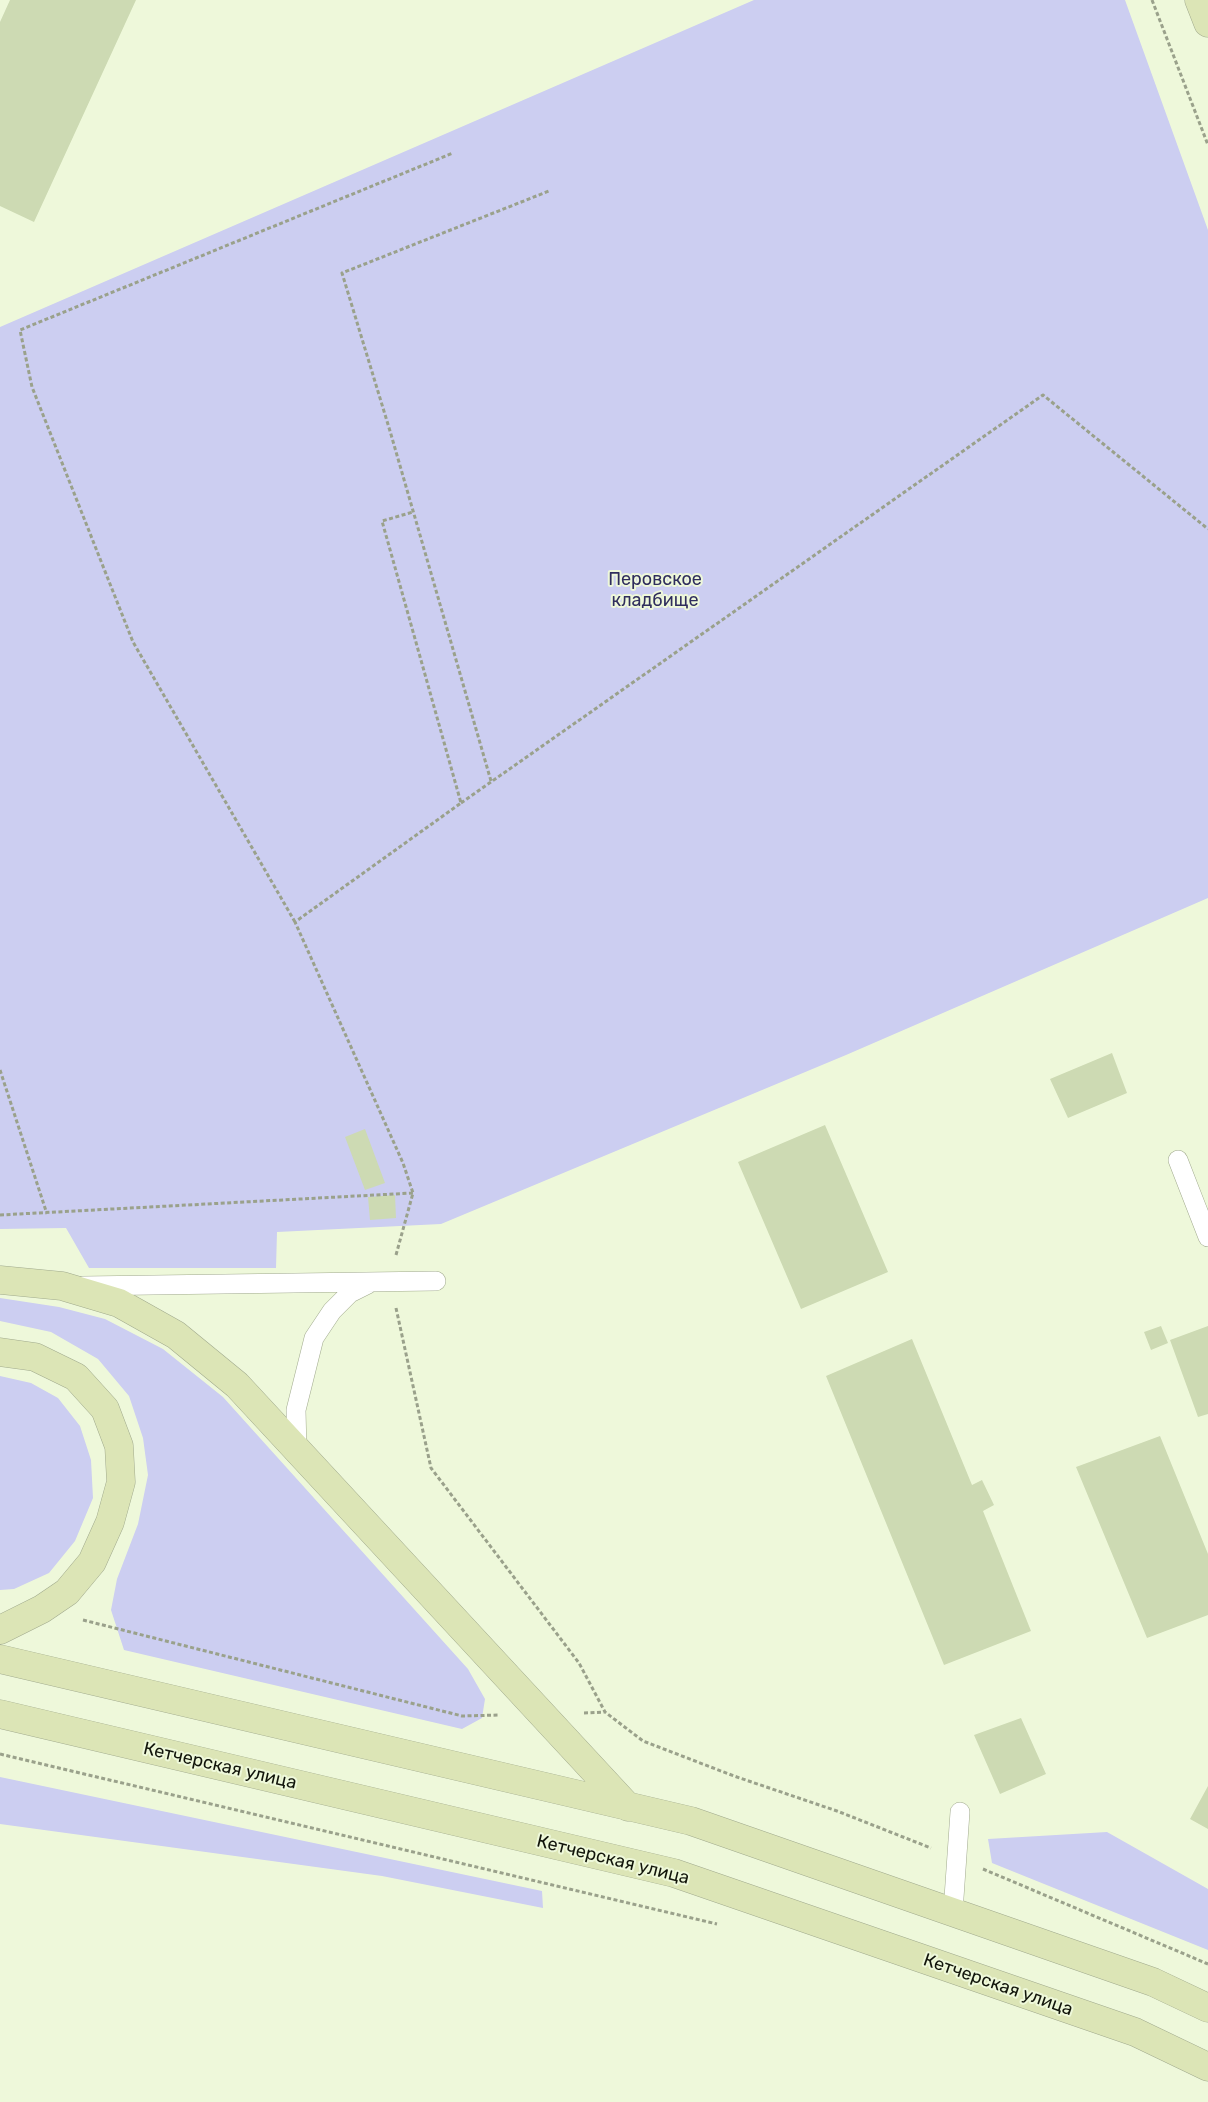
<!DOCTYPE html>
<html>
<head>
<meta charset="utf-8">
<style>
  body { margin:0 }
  canvas { display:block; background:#eef8da }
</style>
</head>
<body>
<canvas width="1208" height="2102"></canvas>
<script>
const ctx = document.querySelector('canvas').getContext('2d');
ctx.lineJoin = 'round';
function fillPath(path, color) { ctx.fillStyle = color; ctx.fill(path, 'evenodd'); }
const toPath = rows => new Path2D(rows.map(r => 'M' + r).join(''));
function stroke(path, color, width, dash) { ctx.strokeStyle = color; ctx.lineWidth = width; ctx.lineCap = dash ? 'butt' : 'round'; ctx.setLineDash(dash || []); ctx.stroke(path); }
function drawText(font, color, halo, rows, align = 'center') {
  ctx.font = font + ' Rubik,sans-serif'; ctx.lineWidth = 4; ctx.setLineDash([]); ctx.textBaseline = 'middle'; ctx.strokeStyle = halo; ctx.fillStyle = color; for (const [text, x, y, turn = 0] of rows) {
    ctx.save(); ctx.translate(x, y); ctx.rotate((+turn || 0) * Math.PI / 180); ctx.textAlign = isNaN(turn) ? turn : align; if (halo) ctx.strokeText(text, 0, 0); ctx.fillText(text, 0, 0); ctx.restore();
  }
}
fillPath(toPath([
  [754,0,1125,0,1208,230,1208,898,846,1055,441,1224,277,1232,276,1268,89,1268,66,1228,0,1229,0,327],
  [0,1298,59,1307,105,1319,163,1349,223,1397,468,1669,485,1699,482,1718,462,1729,124,1650,111,1610,117,1579,138,1524,148,1475,143,1438,129,1396,98,1359,51,1332,0,1321],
  [0,1376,31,1383,58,1398,80,1426,91,1460,93,1498,75,1541,49,1573,14,1589,0,1590],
  [0,1777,542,1891,543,1908,382,1876,0,1824],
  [1107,1832,1208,1889,1208,1950,992,1863,988,1839]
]), '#cccef1');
fillPath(toPath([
  [10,0,136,0,34,222,0,206,0,22],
  [1112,1053,1127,1093,1068,1118,1050,1079],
  [825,1125,888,1272,801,1309,738,1162],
  [365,1129,385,1183,365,1190,345,1137],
  [395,1195,396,1218,370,1220,368,1197],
  [1161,1326,1168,1343,1151,1350,1144,1332],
  [1208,1326,1208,1414,1198,1417,1170,1340],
  [912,1339,972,1485,982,1480,994,1505,983,1511,1031,1631,944,1665,826,1376],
  [1160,1436,1208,1554,1208,1615,1147,1638,1076,1467],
  [1021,1718,1046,1774,1000,1794,974,1735],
  [1208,1786,1208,1829,1190,1819]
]), '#cddab3');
const lane = toPath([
  [1178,1160,1208,1237],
  [83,1286,436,1281],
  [297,1450,296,1410,314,1338,332,1311,350,1293,368,1284],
  [953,1912,960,1812]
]);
const secondary = toPath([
  [1199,0,1208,23],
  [0,1280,62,1286,119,1303,176,1335,237,1385,628,1807],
  [0,1352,35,1357,76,1377,105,1409,119,1446,121,1482,110,1522,92,1562,67,1592,42,1609,0,1630],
  [0,1659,691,1821,1153,1982,1208,2008],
  [0,1714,674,1873,1135,2032,1208,2067]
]);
stroke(lane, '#a1aa8e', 20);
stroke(secondary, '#a1aa8e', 29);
stroke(toPath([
  [1152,0,1208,145],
  [491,781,390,431,342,273,549,191],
  [461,803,1043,395,1208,529],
  [295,922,133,642,32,387,20,330,453,153],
  [0,1070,47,1214],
  [0,1215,413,1193],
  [396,1255,413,1193,403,1163,295,922,461,803,382,521,413,512],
  [396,1308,431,1468,579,1663,605,1712,643,1741,734,1776,837,1811,931,1848],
  [83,1620,462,1716,500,1715],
  [584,1713,605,1712],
  [0,1754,717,1924],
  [983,1869,1208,1964]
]), '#9aa18b', 3, [4, 2.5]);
stroke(lane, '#fff', 19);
stroke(secondary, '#dce5b6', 28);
drawText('18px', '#2f2d5d', '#eef8da', [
  ["Перовское",655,580],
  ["кладбище",655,601]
]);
drawText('18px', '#12150b', '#eef8da', [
  ["Кетчерская улица",220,1766,13],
  ["Кетчерская улица",613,1860,14],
  ["Кетчерская улица",998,1985,19]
]);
</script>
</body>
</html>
